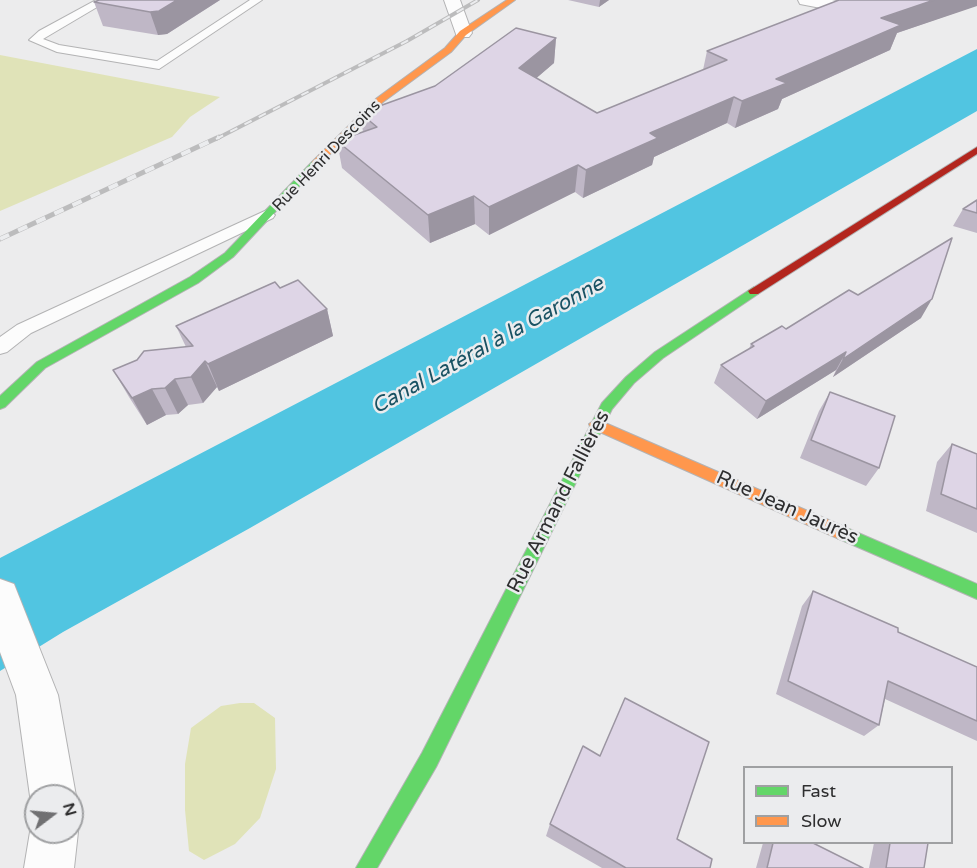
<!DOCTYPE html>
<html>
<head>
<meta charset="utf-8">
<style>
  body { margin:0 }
  #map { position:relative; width:977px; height:868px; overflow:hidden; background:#ececed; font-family:"Varela Round",sans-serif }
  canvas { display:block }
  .legend { position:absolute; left:743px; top:766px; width:210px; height:78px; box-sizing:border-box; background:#ebecee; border:2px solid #9fa0a2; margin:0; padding:8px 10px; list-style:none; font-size:18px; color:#2e2e2f }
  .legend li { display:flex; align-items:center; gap:12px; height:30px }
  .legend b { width:30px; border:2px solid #9fa0a2 }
  .north { position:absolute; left:24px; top:784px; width:60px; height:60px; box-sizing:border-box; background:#ebecee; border:2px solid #9fa0a2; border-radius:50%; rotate:74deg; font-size:16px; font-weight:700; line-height:24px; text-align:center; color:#2e2e2f }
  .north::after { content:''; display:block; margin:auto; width:21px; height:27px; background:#707072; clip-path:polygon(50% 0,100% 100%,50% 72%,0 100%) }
</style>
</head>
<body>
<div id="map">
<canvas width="977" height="868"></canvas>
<ul class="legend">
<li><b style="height:8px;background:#63d668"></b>Fast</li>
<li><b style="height:8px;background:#ff974d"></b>Slow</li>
</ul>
<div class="north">N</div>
</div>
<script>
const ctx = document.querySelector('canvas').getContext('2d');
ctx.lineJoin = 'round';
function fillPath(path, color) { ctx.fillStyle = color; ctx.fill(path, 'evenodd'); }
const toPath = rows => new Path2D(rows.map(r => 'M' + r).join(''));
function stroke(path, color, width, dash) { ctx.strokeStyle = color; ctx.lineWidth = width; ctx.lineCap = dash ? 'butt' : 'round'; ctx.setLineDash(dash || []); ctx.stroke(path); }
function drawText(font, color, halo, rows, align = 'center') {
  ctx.font = font + ' "Varela Round",sans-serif'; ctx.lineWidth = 5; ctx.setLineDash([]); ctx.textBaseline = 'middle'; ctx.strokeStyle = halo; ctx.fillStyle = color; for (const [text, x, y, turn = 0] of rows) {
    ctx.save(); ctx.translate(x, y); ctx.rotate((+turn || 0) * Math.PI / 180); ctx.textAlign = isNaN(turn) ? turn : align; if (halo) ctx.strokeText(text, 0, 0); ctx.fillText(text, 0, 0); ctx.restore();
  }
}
fillPath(toPath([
  [0,55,220,97,190,117,172,137,0,211],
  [240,703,254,703,275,718,276,769,260,818,235,844,204,860,189,851,185,810,185,764,191,728,221,706]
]), '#e0e3b8');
fillPath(toPath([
  [977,49,977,111,250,528,63,632,0,671,0,558]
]), '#51c5e1');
const lane = toPath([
  [96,0,109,0,43,39,59,45,157,61,250,0,262,0,159,69,57,52,29,40,39,31,96,0],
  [267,210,275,215,273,218,31,333,7,352,0,354,0,337,17,325,267,210]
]);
const street = toPath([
  [444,0,460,0,472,33,469,37,457,37,444,0],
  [798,0,832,0,847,3,892,0,890,4,869,11,847,13,800,4,798,0],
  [0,579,14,584,58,695,76,796,72,806,72,796,36,796,36,811,30,796,16,695,0,652,0,579],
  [36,818,36,832,72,832,72,818,78,832,74,868,24,868,30,832,36,818]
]);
const fast = toPath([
  [312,162,320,164,233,257,198,283,45,368,5,407,0,409,0,396,37,362,190,277,225,253,312,162],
  [754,287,758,288,758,294,663,358,634,383,612,409,436,767,377,868,356,868,422,753,602,403,626,377,655,352,754,287],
  [842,526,977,584,977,599,837,538,834,533,837,528,842,526]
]);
const slow = toPath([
  [507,0,515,0,466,35,451,52,383,102,318,166,312,166,312,162,377,98,445,48,460,31,507,0],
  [596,419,847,528,850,533,847,538,842,540,837,538,591,428,589,424,596,419]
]);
const jam = toPath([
  [977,147,977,154,758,294,750,294,748,291,977,147]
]);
stroke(lane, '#b3b3b4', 2);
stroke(street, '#b3b3b4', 2);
stroke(fast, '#b3b3b4', 2);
stroke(slow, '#b3b3b4', 2);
stroke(jam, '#b3b3b4', 2);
fillPath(lane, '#fcfcfc');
fillPath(street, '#fcfcfc');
fillPath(fast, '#63d668');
fillPath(slow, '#ff974d');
fillPath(jam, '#b3261e');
const railFar1 = toPath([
  [216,139,407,41,478,0]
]);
const rail = toPath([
  [0,239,219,137]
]);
stroke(railFar1, '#bcbcbd', 4);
stroke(rail, '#bcbcbd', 5);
stroke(railFar1, '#ebecee', 2, [8]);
stroke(rail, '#ebecee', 4, [10]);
fillPath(toPath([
  [220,0,167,34,158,35,103,26,94,2],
  [568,0,609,0,599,7],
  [972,7,897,33,890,50,782,99,778,109,735,128,727,123,654,157,652,165,583,198,575,192,489,235,475,224,430,243,342,168,337,141,363,132,360,113,435,86,556,38,554,63,536,78,597,113,703,70,707,51],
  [977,200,977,233,953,226,963,209],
  [280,288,327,309,333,336,219,391,217,387,203,403,188,405,178,414,166,415,147,425,129,397,113,370,186,347,176,326],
  [858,295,921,318,833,377,836,370,757,419,714,383,721,365,749,349,751,344,786,329],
  [830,392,879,468,866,486,800,458,819,411],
  [952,444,977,454,977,533,926,511,937,462],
  [813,591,898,632,977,667,977,741,885,699,879,725,864,736,776,694,802,606],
  [600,756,677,839,710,868,602,868,546,836,550,824],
  [763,843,813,843,863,868,756,868],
  [874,843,928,843,924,868,869,868]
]), '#bfb7c6');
fillPath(toPath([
  [177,0,220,0,167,34,158,35,150,12],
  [600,0,609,0,599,7],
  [934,0,977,0,977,6,897,33,890,50,782,99,778,109,735,128,742,101,776,79,881,18],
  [556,38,554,63,518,94,519,68],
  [734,97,727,123,654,157,652,165,583,198,586,170,650,133],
  [578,165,575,192,489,235,489,207],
  [474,196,475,224,430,243,428,215],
  [932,299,921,318,833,377,843,359],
  [327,309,333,336,219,391,208,364],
  [846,352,836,370,757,419,766,401],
  [205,361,217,387,203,403,191,377],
  [175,379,188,405,178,414,165,388],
  [152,389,166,415,147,425,132,398]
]), '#9b95a1');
const building = toPath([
  [99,0,177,0,159,11,150,12,94,2,99,0],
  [839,0,934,0,881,18,901,25,776,79,787,83,742,101,734,97,650,133,658,138,586,170,578,165,489,207,474,196,428,215,337,141,377,127,360,113,435,86,516,28,556,38,519,68,597,113,727,60,707,51,839,0],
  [977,200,977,213,963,209,977,200],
  [952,238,932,299,843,359,846,352,766,401,721,365,754,346,751,344,782,326,786,329,849,290,858,295,952,238],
  [298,280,327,309,208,364,205,361,191,377,175,379,165,388,152,389,132,398,113,370,137,360,144,351,193,346,176,326,275,282,280,288,298,280],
  [830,392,895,416,879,468,811,440,830,392],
  [952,444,977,454,977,509,941,494,952,444],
  [813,591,898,628,898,632,977,667,977,721,888,681,879,725,788,681,813,591],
  [625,698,709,742,677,839,712,859,710,868,626,868,550,824,583,746,600,756,625,698],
  [773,843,813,843,863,868,767,868,773,843],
  [890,843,928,843,924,868,886,868,890,843]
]);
fillPath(building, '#ded5e6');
stroke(building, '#9b95a1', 1.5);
drawText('16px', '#2e2e2f', '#ebecee', [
  ["Rue Henri Descoins",327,156,-46]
]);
drawText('20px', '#2e2e2f', '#ebecee', [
  ["Rue Armand Fallières",559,502,-63],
  ["Rue Jean Jaurès",787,508,24]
]);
drawText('italic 21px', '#195263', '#ebecee', [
  ["Canal Latéral à la Garonne",488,346,-29]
]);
</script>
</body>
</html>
